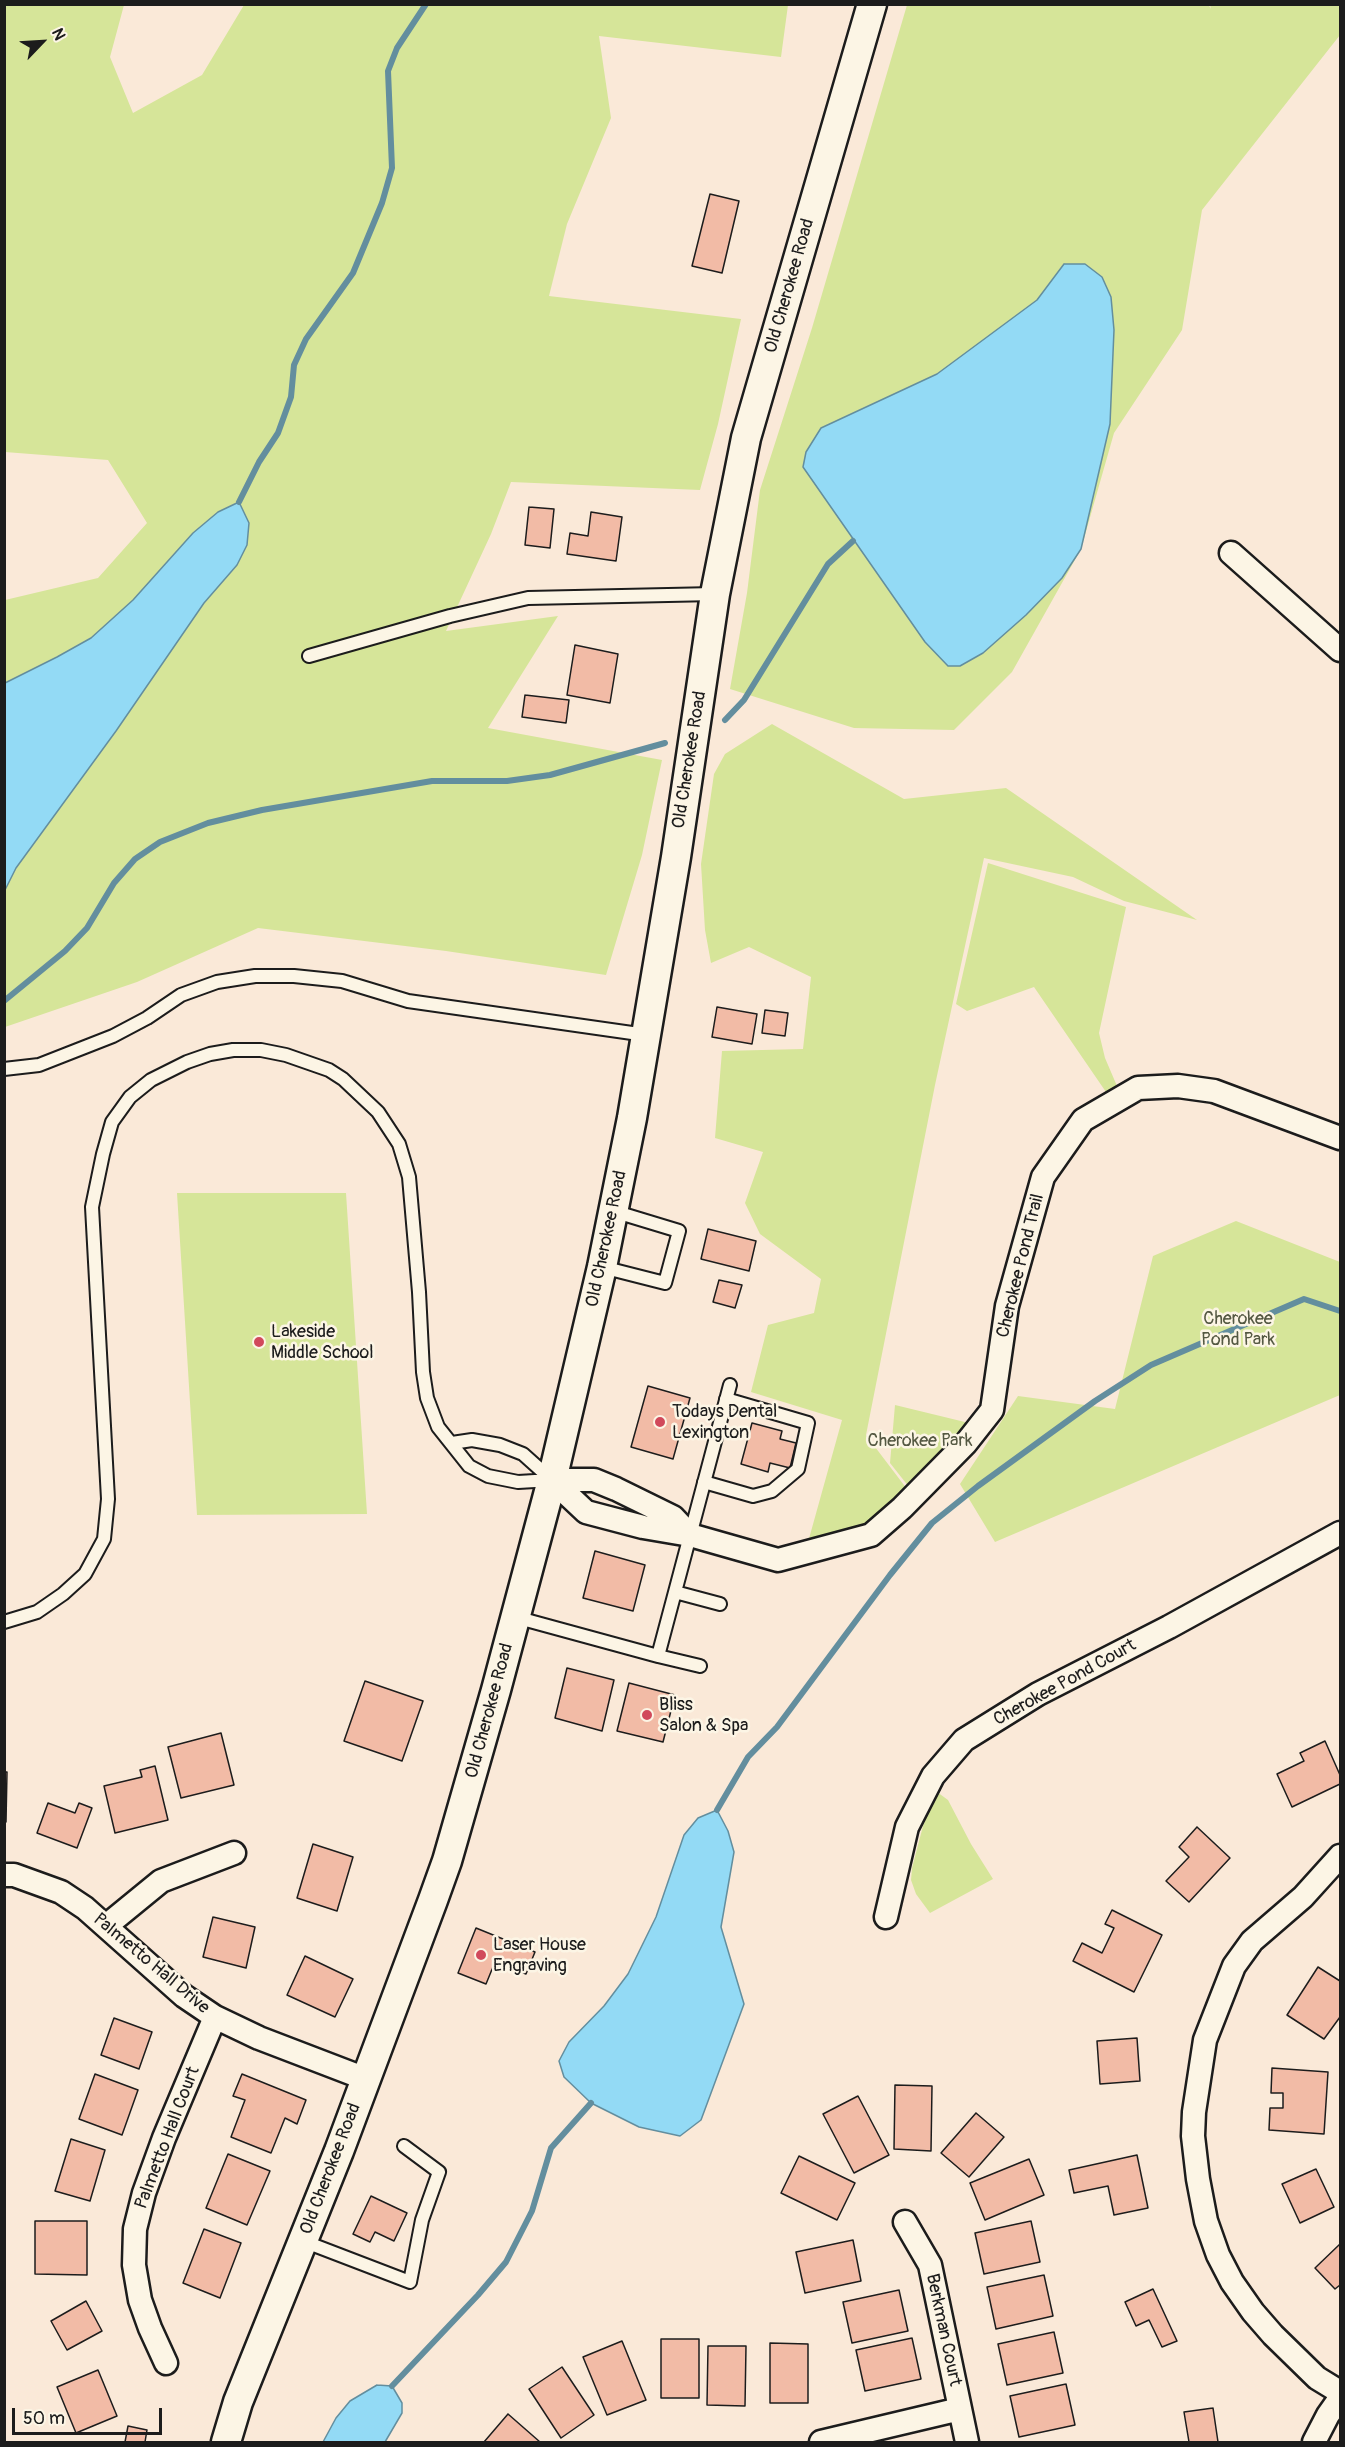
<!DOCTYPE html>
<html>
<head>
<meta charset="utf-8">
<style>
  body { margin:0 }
  #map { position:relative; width:1345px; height:2447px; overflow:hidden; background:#fae9d8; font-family:Pangolin,sans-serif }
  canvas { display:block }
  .frame { position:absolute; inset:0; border:6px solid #1c1c1c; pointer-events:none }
  .north { position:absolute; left:12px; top:12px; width:60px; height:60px; -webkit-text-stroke:4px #fcf5e5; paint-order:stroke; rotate:65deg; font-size:16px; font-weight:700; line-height:24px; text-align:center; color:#1c1c1c }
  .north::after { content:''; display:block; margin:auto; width:21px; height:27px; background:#1c1c1c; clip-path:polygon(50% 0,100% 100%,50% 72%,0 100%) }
  .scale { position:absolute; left:12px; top:2408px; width:150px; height:27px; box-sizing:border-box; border:3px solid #1c1c1c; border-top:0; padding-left:8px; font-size:18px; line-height:21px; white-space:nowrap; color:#1c1c1c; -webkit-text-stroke:4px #fcf5e5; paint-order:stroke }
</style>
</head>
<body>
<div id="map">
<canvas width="1345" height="2447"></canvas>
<div class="frame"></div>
<div class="north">N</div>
<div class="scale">50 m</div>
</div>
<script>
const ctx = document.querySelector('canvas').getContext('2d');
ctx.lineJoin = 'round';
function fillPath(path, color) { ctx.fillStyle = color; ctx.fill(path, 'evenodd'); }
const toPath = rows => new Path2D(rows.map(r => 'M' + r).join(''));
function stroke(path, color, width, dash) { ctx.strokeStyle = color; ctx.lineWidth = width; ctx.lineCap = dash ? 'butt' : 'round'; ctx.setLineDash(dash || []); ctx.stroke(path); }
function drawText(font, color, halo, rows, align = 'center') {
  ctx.font = font + ' Pangolin,sans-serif'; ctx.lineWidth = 5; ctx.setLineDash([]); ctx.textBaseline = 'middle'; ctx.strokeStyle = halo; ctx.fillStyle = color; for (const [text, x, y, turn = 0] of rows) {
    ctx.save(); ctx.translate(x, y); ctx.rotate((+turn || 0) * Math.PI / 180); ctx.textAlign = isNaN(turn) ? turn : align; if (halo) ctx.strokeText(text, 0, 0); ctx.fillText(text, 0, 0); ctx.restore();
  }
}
fillPath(toPath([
  [1208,4,1211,9,1210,5,1340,5,1340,35,1202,210,1182,330,1114,433,1081,549,1012,672,954,730,854,728,730,689,747,593,760,490,812,328,907,5],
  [5,5,124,5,110,57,133,113,202,75,244,5,788,5,781,57,599,36,611,118,567,224,549,296,741,319,718,424,700,490,511,482,491,534,446,631,558,616,488,728,662,760,642,855,606,975,446,951,258,928,137,982,5,1027,5,890,16,868,116,731,204,603,237,565,239,502,218,512,193,533,133,600,91,638,57,657,5,683,5,600,98,578,147,523,108,460,5,452],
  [772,724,904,799,1006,788,1197,920,1124,901,1073,877,984,858,935,1085,866,1435,913,1497,902,1508,805,1553,842,1420,751,1392,768,1325,814,1313,821,1279,760,1234,745,1203,763,1152,715,1138,722,1051,803,1049,811,977,749,947,711,963,705,930,701,864,714,774,725,754],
  [988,863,1126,907,1099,1033,1105,1058,1117,1086,1106,1092,1034,987,967,1011,956,1004],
  [177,1193,346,1193,367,1514,197,1515],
  [1236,1221,1340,1262,1340,1395,995,1542,960,1484,1018,1396,1115,1409,1153,1256],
  [895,1405,969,1423,913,1492,890,1463],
  [937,1792,948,1800,971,1844,993,1879,930,1913,916,1894,911,1880,912,1868,923,1826]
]), '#d6e599');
const water = toPath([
  [1064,264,1085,264,1102,277,1111,297,1114,330,1110,424,1081,549,1062,578,1026,615,983,653,960,666,948,666,925,642,803,467,806,452,821,428,937,374,1037,300,1064,264],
  [239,502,249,523,247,545,237,565,204,603,116,731,16,868,5,890,5,683,57,657,91,638,133,600,193,533,218,512,239,502],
  [717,1810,728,1831,734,1852,721,1927,744,2004,701,2120,680,2136,639,2127,591,2103,564,2077,559,2061,569,2042,604,2006,628,1974,656,1917,684,1835,698,1818,717,1810],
  [377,2385,392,2386,402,2403,402,2413,385,2442,323,2442,336,2418,350,2401,377,2385]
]);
fillPath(water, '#93daf5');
stroke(water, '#638e9e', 1.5);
stroke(toPath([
  [239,502,259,462,278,433,291,397,294,365,306,339,353,273,382,203,392,168,388,71,397,48,426,4],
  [725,720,744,700,828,564,853,541],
  [4,1001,65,951,87,928,114,883,135,859,160,842,208,823,262,810,432,781,507,781,550,775,665,743],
  [717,1810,748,1757,777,1727,890,1575,932,1523,978,1486,1095,1401,1151,1365,1304,1299,1340,1311],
  [392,2386,478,2295,506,2262,532,2211,551,2148,591,2103]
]), '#638e9e', 6);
const building = toPath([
  [710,194,739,201,722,273,692,266,710,194],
  [529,507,554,509,550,548,525,545,529,507],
  [591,512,622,517,616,561,567,554,570,533,588,536,591,512],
  [575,645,618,654,610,703,567,695,575,645],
  [525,695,569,700,566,723,522,717,525,695],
  [717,1007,757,1014,752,1044,712,1037,717,1007],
  [765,1010,788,1013,785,1036,762,1033,765,1010],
  [708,1229,756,1241,749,1271,701,1259,708,1229],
  [719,1280,742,1285,735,1308,713,1302,719,1280],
  [648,1386,690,1398,673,1459,631,1447,648,1386],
  [752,1423,782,1431,780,1439,796,1443,790,1468,770,1463,768,1472,741,1464,752,1423],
  [595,1551,645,1565,633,1611,583,1598,595,1551],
  [567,1668,614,1680,602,1731,555,1718,567,1668],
  [365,1681,423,1701,402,1761,344,1741,365,1681],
  [629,1683,675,1695,663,1742,617,1731,629,1683],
  [221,1733,234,1785,181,1798,168,1747,221,1733],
  [1325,1741,1340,1775,1340,1784,1292,1807,1277,1774,1304,1761,1300,1753,1325,1741],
  [155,1766,168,1820,115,1833,104,1786,142,1777,140,1770,155,1766],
  [4,1772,7,1772,6,1822,4,1822,4,1772],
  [48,1803,75,1813,79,1803,92,1808,77,1848,37,1833,48,1803],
  [1197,1827,1230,1858,1189,1902,1166,1881,1189,1857,1179,1847,1197,1827],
  [313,1844,353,1857,337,1911,297,1898,313,1844],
  [1112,1910,1162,1935,1134,1992,1073,1961,1082,1943,1102,1953,1114,1928,1105,1924,1112,1910],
  [213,1917,255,1927,246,1968,203,1957,213,1917],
  [476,1928,535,1952,526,1974,495,1962,486,1984,458,1973,476,1928],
  [305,1956,353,1979,335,2017,287,1995,305,1956],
  [1318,1967,1340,1981,1340,2017,1324,2039,1287,2015,1318,1967],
  [114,2018,152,2032,139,2069,101,2055,114,2018],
  [1137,2038,1140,2081,1100,2084,1097,2041,1137,2038],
  [1272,2068,1328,2072,1324,2134,1269,2130,1270,2108,1283,2108,1283,2093,1271,2093,1272,2068],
  [95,2074,138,2090,122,2135,79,2119,95,2074],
  [242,2074,306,2100,297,2124,285,2118,271,2153,231,2137,245,2100,233,2096,242,2074],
  [895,2085,932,2086,931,2151,894,2149,895,2085],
  [858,2096,889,2155,854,2173,823,2114,858,2096],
  [976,2113,1004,2137,969,2177,941,2153,976,2113],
  [71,2139,105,2150,90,2201,55,2191,71,2139],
  [228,2154,270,2171,247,2225,206,2208,228,2154],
  [1137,2155,1148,2208,1114,2215,1108,2186,1074,2193,1069,2170,1137,2155],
  [799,2156,855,2183,837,2220,781,2193,799,2156],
  [1029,2159,1044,2195,985,2220,970,2183,1029,2159],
  [1316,2169,1334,2207,1300,2223,1282,2184,1316,2169],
  [371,2196,407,2213,394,2241,375,2232,370,2242,353,2234,371,2196],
  [35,2221,87,2221,87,2275,35,2274,35,2221],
  [1031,2221,1040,2262,984,2274,975,2233,1031,2221],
  [204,2229,241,2243,220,2298,183,2283,204,2229],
  [853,2240,861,2281,805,2293,796,2252,853,2240],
  [1340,2244,1340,2285,1335,2289,1315,2268,1340,2244],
  [1044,2275,1053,2316,996,2329,987,2287,1044,2275],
  [1153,2289,1177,2341,1162,2347,1149,2320,1136,2326,1125,2302,1153,2289],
  [899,2290,908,2331,852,2343,843,2302,899,2290],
  [86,2301,102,2331,67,2350,51,2321,86,2301],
  [1054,2332,1063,2373,1007,2385,998,2344,1054,2332],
  [912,2338,921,2379,865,2391,856,2350,912,2338],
  [661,2339,699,2339,699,2398,661,2398,661,2339],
  [622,2341,646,2400,607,2415,583,2357,622,2341],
  [770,2343,808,2344,808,2403,770,2403,770,2343],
  [708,2346,746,2346,745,2406,707,2405,708,2346],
  [562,2367,594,2415,561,2438,529,2389,562,2367],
  [98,2370,117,2416,76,2433,57,2387,98,2370],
  [1066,2384,1075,2425,1019,2437,1010,2396,1066,2384],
  [1213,2408,1218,2442,1189,2442,1184,2412,1213,2408],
  [508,2414,540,2442,484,2442,508,2414],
  [128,2426,147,2430,145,2442,125,2442,128,2426]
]);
fillPath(building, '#f2bba6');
stroke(building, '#1c1c1c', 1.5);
const service = toPath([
  [309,656,450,616,528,598,715,594],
  [4,1069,39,1065,113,1036,147,1018,181,995,217,982,255,976,294,976,342,981,408,1001,646,1035],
  [602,1267,665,1283,679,1231,613,1211],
  [452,1443,472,1440,500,1445,523,1454,552,1480],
  [704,1482,753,1496,772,1491,798,1469,808,1423,726,1399],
  [675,1592,720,1604],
  [515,1617,658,1656,730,1385],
  [4,1622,37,1612,63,1594,85,1574,104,1539,108,1499,92,1207,103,1154,112,1122,130,1097,151,1080,187,1062,210,1054,233,1050,261,1050,286,1055,329,1070,343,1079,378,1112,399,1144,409,1177,419,1292,423,1372,427,1398,438,1427,469,1466,488,1476,518,1482,552,1480],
  [658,1656,700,1666],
  [303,2241,410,2282,422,2220,439,2172,404,2146]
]);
const minor = toPath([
  [1231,553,1340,650],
  [552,1480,586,1512,643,1527,690,1535,778,1560,871,1535,902,1508,966,1443,992,1410,1007,1306,1043,1177,1083,1120,1138,1088,1178,1086,1214,1091,1340,1138],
  [552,1480,594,1480,616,1489,673,1517,690,1535],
  [1340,1856,1303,1897,1252,1941,1234,1966,1205,2040,1194,2112,1193,2136,1198,2179,1206,2221,1218,2255,1232,2282,1253,2312,1273,2335,1317,2378,1340,2392],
  [4,1875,14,1875,61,1892,85,1908,184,1996,215,2017,259,2038,366,2079],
  [886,1917,907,1827,933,1776,964,1740,1038,1694,1169,1627,1340,1533],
  [106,1926,161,1881,234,1853],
  [905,2222,930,2265,967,2442],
  [166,2363,150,2328,140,2300,134,2265,135,2229,144,2193,164,2138,215,2017],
  [821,2442,960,2409],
  [1314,2442,1328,2415,1340,2398]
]);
const tertiary = toPath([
  [226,2442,238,2402,339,2151,433,1900,447,1861,496,1690,552,1480,602,1267,632,1118,676,857,715,594,746,438,872,4]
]);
stroke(service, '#1c1c1c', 16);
stroke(minor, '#1c1c1c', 27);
stroke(tertiary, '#1c1c1c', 33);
stroke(service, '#fcf5e5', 12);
stroke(minor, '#fcf5e5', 22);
stroke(tertiary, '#fcf5e5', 28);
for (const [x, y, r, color] of [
  [259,1342,6,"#d1495b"],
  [660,1422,6,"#d1495b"],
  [647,1715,6,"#d1495b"],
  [481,1955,6,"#d1495b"]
]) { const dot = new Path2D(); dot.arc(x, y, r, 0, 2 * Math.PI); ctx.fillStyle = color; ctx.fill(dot); stroke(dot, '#fcf5e5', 2); }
drawText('18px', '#1c1c1c', '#fcf5e5', [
  ["Old Cherokee Road",790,286,-74],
  ["Old Cherokee Road",690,760,-81],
  ["Old Cherokee Road",607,1239,-78],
  ["Cherokee Pond Trail",1021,1266,-76],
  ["Cherokee Pond Court",1065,1683,-29],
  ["Old Cherokee Road",490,1711,-75],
  ["Palmetto Hall Drive",151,1964,40],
  ["Palmetto Hall Court",168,2138,-69],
  ["Old Cherokee Road",331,2169,-69],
  ["Berkman Court",943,2330,78]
]);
drawText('18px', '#545842', '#fcf5e5', [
  ["Cherokee",1238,1319],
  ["Pond Park",1238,1340],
  ["Cherokee Park",920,1441]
]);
drawText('18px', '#1c1c1c', '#fcf5e5', [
  ["Lakeside",271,1332],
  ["Middle School",271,1353],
  ["Todays Dental",672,1412],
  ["Lexington",672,1433],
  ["Bliss",659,1705],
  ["Salon & Spa",659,1726],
  ["Laser House",493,1945],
  ["Engraving",493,1966]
], 'left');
</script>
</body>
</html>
